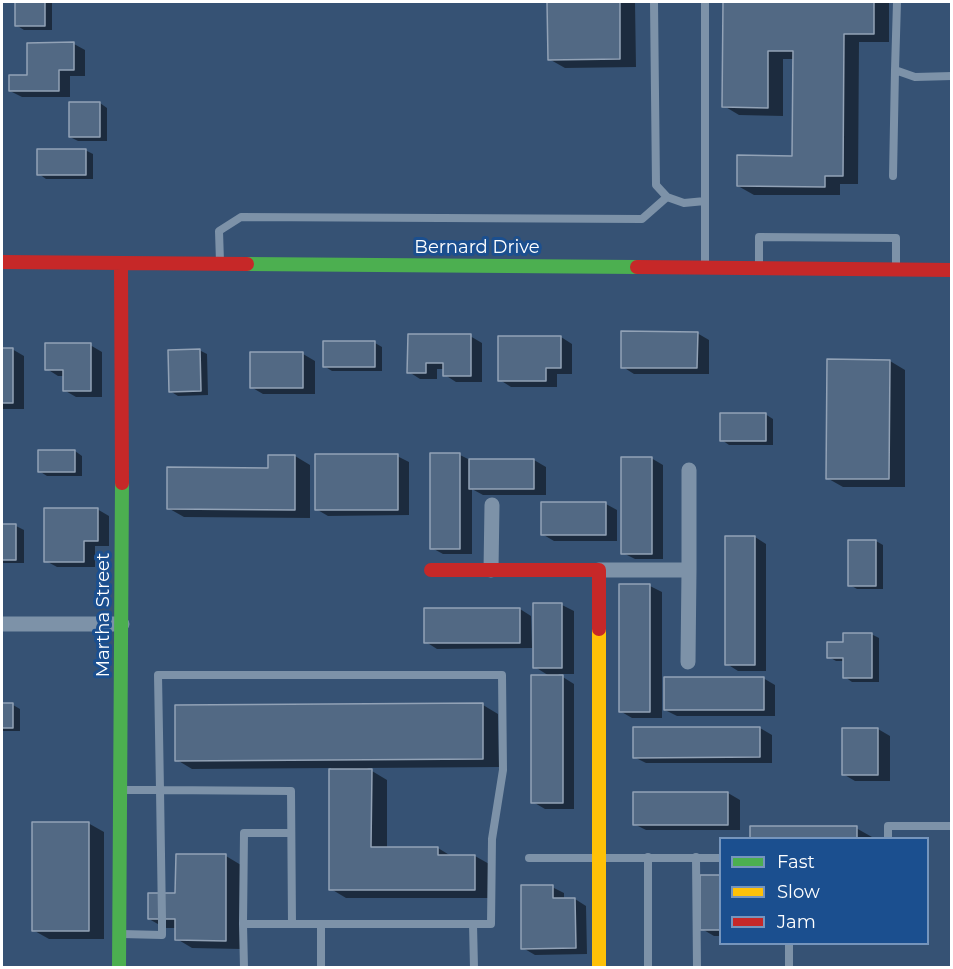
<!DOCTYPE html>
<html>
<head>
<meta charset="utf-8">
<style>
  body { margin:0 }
  #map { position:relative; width:953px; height:969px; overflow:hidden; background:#365274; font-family:Montserrat,sans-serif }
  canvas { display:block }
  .frame { position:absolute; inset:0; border:3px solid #fff; pointer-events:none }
  .legend { position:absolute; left:719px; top:837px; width:210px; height:108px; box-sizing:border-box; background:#1b4f8f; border:2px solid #7695bc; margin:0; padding:8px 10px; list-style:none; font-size:18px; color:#fff }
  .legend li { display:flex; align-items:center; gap:12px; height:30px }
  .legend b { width:30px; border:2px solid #7695bc }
</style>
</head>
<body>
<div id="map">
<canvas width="953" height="969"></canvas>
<div class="frame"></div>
<ul class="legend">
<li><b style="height:8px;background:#4caf50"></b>Fast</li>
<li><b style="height:8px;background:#ffc107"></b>Slow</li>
<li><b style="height:8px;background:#c62828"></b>Jam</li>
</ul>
</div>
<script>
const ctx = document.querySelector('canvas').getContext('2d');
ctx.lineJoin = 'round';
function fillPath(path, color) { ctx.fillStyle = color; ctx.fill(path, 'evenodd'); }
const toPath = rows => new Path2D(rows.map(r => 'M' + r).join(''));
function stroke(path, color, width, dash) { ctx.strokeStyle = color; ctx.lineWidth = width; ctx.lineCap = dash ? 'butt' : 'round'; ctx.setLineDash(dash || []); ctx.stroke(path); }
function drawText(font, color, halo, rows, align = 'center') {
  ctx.font = font + ' Montserrat,sans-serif'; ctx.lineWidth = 6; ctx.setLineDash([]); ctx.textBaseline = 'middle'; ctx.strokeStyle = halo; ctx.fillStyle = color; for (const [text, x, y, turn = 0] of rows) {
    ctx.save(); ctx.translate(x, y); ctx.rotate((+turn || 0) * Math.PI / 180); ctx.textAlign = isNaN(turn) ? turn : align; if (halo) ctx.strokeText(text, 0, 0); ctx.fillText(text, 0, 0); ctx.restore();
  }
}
fillPath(toPath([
  [16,2,52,2,52,30,24,30,16,25],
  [549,2,635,2,636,67,565,68,549,59],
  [724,2,889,2,889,42,859,42,858,184,840,184,840,195,754,195,738,186,794,157,794,59,783,59,783,116,739,115,724,106],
  [74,44,85,50,85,76,70,76,70,97,22,97,10,91],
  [100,103,107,108,107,141,78,141,70,137],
  [85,150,93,154,93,179,46,179,39,174],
  [697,333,709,340,709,374,634,374,623,367],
  [470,336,482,343,482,382,456,382,445,375,445,369,437,369,437,379,420,379,409,372],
  [561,337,572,344,572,374,557,374,557,387,511,387,500,380],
  [375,343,382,347,382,371,332,371,324,366],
  [90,345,102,352,102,397,76,397,64,390,64,376,58,376,47,369],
  [2,349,12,349,24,356,24,409,2,409],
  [199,350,207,354,208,395,178,396,170,391],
  [303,354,315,361,315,394,263,394,251,387],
  [890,361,905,370,905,487,843,487,827,478],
  [765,414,773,419,773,445,729,445,722,440],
  [75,451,82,456,82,476,47,476,39,471],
  [460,455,470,460,534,460,546,467,546,495,483,495,472,489,472,554,443,554,432,548],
  [295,456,310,465,310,518,184,517,168,508,269,469],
  [397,456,409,462,409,515,328,516,316,509],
  [651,458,663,465,663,559,635,559,623,553],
  [606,504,617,510,617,541,554,541,542,534],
  [97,509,109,516,109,546,95,546,95,567,57,567,46,561],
  [2,526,16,526,24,530,24,563,2,563],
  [755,537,766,544,766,671,738,671,727,664],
  [876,541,883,545,883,589,857,589,850,585],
  [650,586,662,592,662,718,632,718,620,711],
  [562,605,574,611,574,674,558,674,574,684,574,809,545,809,533,802,551,677,535,667],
  [520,609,531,616,532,648,437,649,426,642],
  [871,634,879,638,879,682,852,682,845,677,845,661,836,661,829,657,844,643],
  [763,678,775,685,775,716,677,716,665,710],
  [2,705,13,705,20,709,20,731,2,731],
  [483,705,498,714,499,767,367,768,387,780,387,848,438,848,451,856,475,856,491,865,491,898,346,898,331,889,331,768,192,769,177,760],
  [634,728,760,728,772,735,772,763,646,763,634,757],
  [878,729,890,736,890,781,855,781,843,774],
  [634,793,728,793,740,800,740,830,646,830,634,824],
  [88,823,104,832,104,939,49,939,33,930],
  [751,828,856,828,872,837,872,838,751,838],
  [226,856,241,865,241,949,192,948,177,939,177,928,165,928,149,919],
  [702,876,720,876,720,936,714,936,702,929],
  [552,887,564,893,564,899,575,899,586,906,587,954,535,955,523,948]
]), '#0007');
const building = toPath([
  [15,2,45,2,45,26,15,26,15,2],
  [547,2,620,2,620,59,548,60,547,2],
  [723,2,874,2,874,34,844,34,843,176,825,176,825,187,737,186,737,155,792,156,793,51,768,51,768,108,722,107,723,2],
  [74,42,74,70,59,70,59,91,9,91,9,75,27,75,27,43,74,42],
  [69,102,100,102,100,137,69,137,69,102],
  [37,149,86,149,86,175,37,175,37,149],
  [621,331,698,332,697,368,621,368,621,331],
  [408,334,471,334,471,376,443,376,443,363,426,363,426,373,407,373,408,334],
  [498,336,561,336,561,368,546,368,546,381,498,381,498,336],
  [323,341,375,341,375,367,323,367,323,341],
  [45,343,91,343,91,391,63,391,63,370,45,370,45,343],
  [2,348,13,348,13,403,2,403,2,348],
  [200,349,201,391,169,392,168,350,200,349],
  [250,352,303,352,303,388,250,388,250,352],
  [827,359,890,360,889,479,826,479,827,359],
  [720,413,766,413,766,441,720,441,720,413],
  [38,450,75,450,75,472,38,472,38,450],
  [430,453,460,453,460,549,430,549,430,453],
  [315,454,398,454,398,510,315,510,315,454],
  [268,455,295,455,295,510,167,509,167,467,268,468,268,455],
  [621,457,652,457,652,554,621,554,621,457],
  [469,459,534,459,534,489,469,489,469,459],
  [541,502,606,502,606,535,541,535,541,502],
  [44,508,98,508,98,541,84,541,84,562,44,562,44,508],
  [2,524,16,524,16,560,2,560,2,524],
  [725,536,755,536,755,665,725,665,725,536],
  [848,540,876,540,876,586,848,586,848,540],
  [619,584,650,584,650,712,619,712,619,584],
  [533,603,562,603,562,668,533,668,533,603],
  [424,608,520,608,520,643,424,643,424,608],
  [843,633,872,633,872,678,843,678,843,658,827,658,827,642,843,642,843,633],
  [531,675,563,675,563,803,531,803,531,675],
  [664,677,764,677,764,710,664,710,664,677],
  [2,703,13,703,13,728,2,728,2,703],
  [483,703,483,759,175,761,175,705,483,703],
  [633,727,760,727,760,757,633,758,633,727],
  [842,728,878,728,878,775,842,775,842,728],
  [329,769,372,769,371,847,438,847,438,855,475,855,475,890,329,890,329,769],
  [633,792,728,792,728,825,633,825,633,792],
  [32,822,89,822,89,931,32,931,32,822],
  [750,826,857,826,857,838,750,838,750,826],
  [176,854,226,854,226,941,175,940,175,919,148,919,148,893,175,893,176,854],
  [700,875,720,875,720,930,700,930,700,875],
  [521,885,553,885,553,898,575,898,576,948,521,949,521,885]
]);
fillPath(building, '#526984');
stroke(building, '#92a2b6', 1.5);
stroke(toPath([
  [654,2,656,185,667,197,684,203,705,201],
  [897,2,895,70,915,77,952,76],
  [893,176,895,70],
  [220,262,219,231,241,217,642,219,667,197],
  [705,266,705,2],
  [759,266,759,237,896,238,896,268],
  [158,675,502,675,503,770,492,839,491,924,292,924,291,791,160,790,158,675],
  [888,838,888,826,952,826],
  [696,857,697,968],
  [529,858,720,858],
  [243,924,244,833,291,833],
  [473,924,474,968],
  [122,934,162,935,162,919,160,790,122,790],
  [789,944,789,968],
  [244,968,243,924,292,924],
  [321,968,321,924],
  [648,968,648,857]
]), '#7d92a8', 8);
stroke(toPath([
  [491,570,492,505],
  [599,570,689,570,689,470],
  [2,624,122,624],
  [688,662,689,570]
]), '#7d92a8', 15);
stroke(toPath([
  [247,264,637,267],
  [119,968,122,483]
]), '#4caf50', 14);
stroke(toPath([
  [599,629,599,968]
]), '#ffc107', 14);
stroke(toPath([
  [2,262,247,264],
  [121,264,122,483],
  [637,267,952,270],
  [431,570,599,570,599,629]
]), '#c62828', 14);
drawText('18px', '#fff', '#1b4f8f', [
  ["Bernard Drive",477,248],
  ["Martha Street",104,615,-90]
]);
</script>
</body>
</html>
